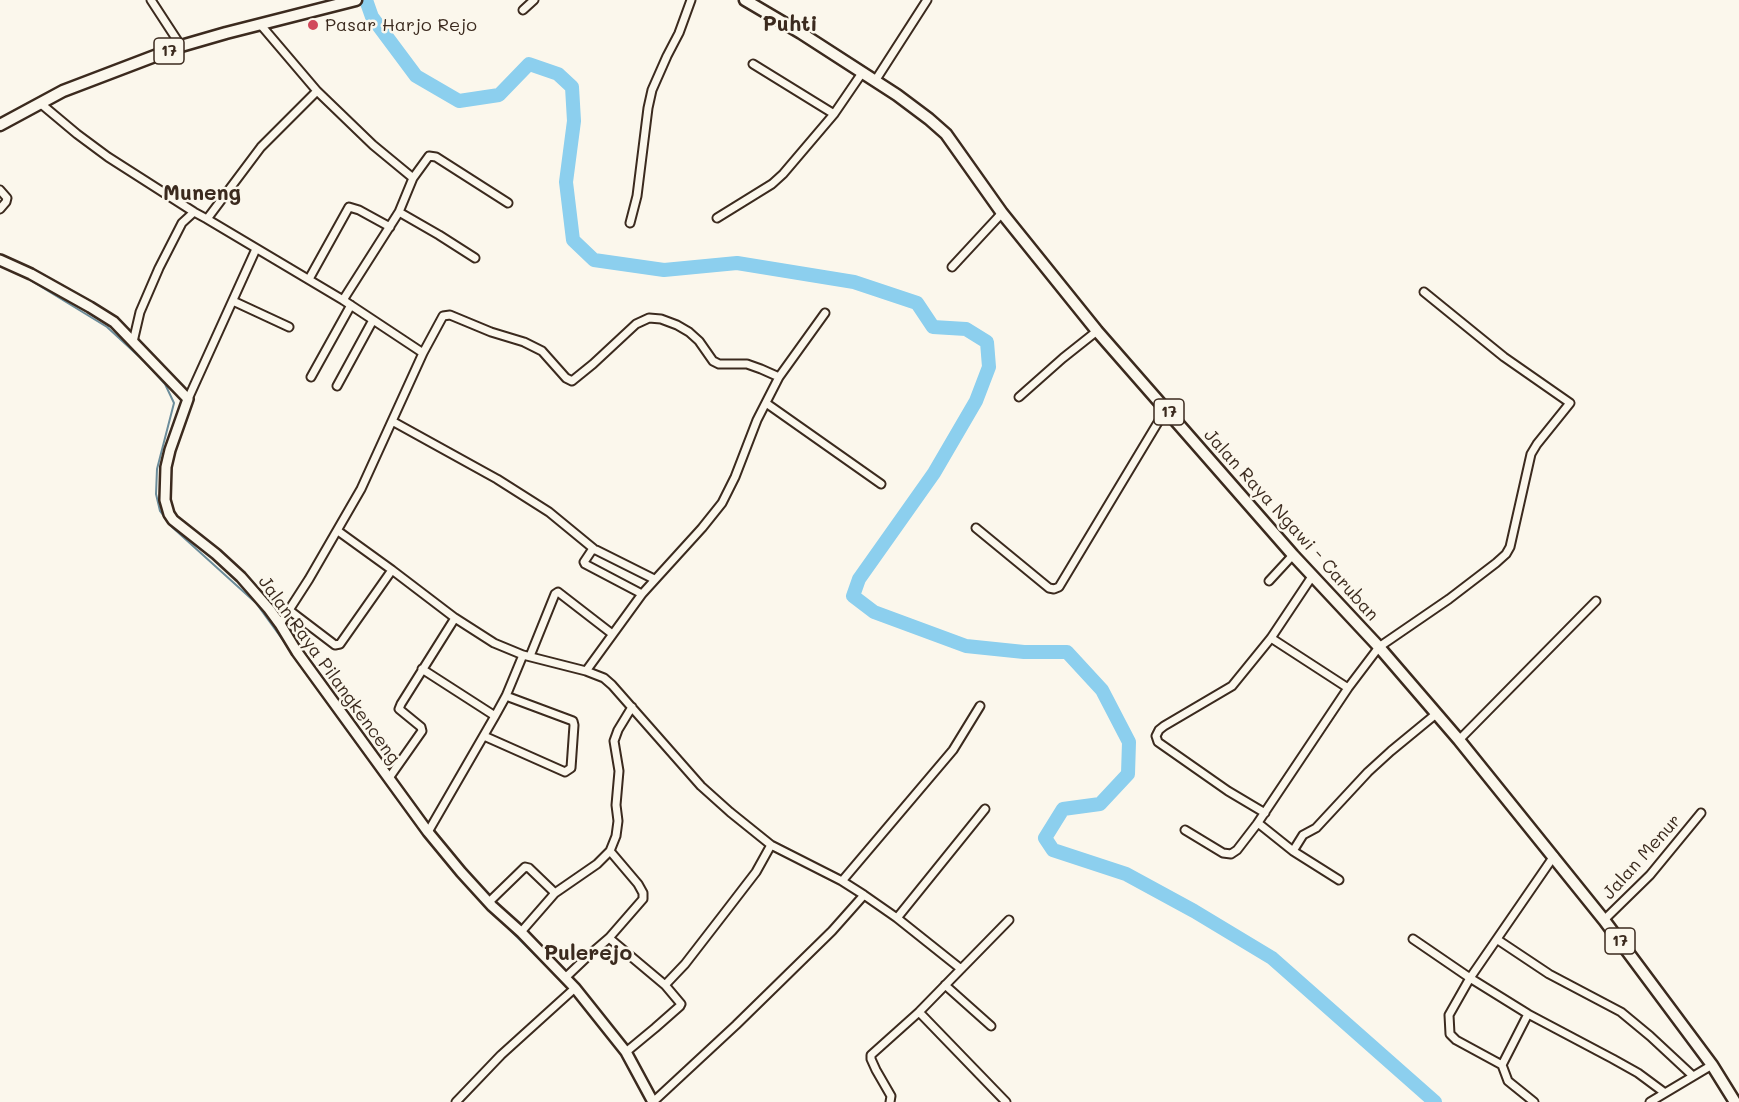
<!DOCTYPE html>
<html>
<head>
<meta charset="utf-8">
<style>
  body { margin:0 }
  canvas { display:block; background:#fbf7ec }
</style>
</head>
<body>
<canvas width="1739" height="1102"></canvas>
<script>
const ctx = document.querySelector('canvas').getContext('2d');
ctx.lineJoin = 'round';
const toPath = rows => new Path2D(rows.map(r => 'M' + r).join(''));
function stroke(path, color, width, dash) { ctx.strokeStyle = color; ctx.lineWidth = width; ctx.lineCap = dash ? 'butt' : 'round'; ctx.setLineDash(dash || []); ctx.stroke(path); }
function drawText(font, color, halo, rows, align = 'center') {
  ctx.font = font + ' Mali,sans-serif'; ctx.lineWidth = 5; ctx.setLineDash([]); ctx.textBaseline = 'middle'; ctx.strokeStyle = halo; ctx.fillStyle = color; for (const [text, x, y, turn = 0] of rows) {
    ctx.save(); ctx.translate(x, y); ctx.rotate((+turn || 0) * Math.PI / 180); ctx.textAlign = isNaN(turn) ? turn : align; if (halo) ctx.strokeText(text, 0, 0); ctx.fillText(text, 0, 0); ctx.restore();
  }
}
stroke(toPath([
  [17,272,107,327,145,362,165,384,174,403,157,469,156,494,160,511,172,527,256,603,357,742],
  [456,873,474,894,565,985]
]), '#6c8d9b', 2);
stroke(toPath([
  [366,0,372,17,416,76,459,101,499,95,529,64,558,74,572,87,574,121,566,182,573,240,594,260,664,270,737,263,854,282,917,303,933,327,966,329,987,342,989,367,976,401,934,473,859,579,853,596,874,612,966,646,1024,652,1067,652,1102,690,1129,742,1128,774,1100,804,1063,809,1045,838,1053,850,1126,874,1194,911,1272,958,1435,1102]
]), '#8ccfee', 14);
const minor = toPath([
  [151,0,181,46],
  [523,10,534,0],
  [260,24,317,91,373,145,413,178],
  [753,64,834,114],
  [875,81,927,0],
  [40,103,77,134,108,157,194,212,207,219,343,300,423,353],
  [0,190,7,198,6,202,0,209],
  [399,212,439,235,475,258],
  [717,218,772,184,783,174,834,114,862,73],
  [207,219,261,147,317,91],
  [630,223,637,196,648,108,652,90,667,56,679,33,691,0],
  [952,267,1002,213],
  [309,279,349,207,359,210,390,227],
  [343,300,399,212,413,178,429,156,436,157,508,203],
  [233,301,289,327],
  [133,342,140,312,159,268,182,223,194,212],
  [311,377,351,305],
  [337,386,373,320],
  [1019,397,1063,358,1097,331],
  [188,399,256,249],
  [766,403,881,484],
  [392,421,497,479,549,512,594,549],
  [976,528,1049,588,1054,589,1059,587,1166,409],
  [338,531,392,570,455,618,494,643,523,655,586,671,604,678,612,685,701,786,730,812,771,845,842,881,864,895,897,918,961,969,919,1012,871,1055,871,1059,876,1070,891,1096,890,1102],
  [1269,581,1293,555],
  [642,594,585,564,584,562,592,550,596,550,654,579],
  [289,610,335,645,340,644,392,570],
  [280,624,309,579,361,489,423,353,443,316,450,315,491,332,524,342,542,351,566,378,572,381,593,364,636,324,649,318,661,319,677,325,689,332,699,341,713,361,719,364,747,364,761,369,779,377],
  [1271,638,1348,688],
  [530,656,555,594,558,592,611,633],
  [422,669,495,716],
  [586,671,642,594,702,528,722,503,735,477,757,420,779,377,825,313],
  [484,736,565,772,571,768,574,725,573,721,506,696],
  [1459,740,1596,601],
  [389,778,422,731,421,727,399,709,401,704,455,618],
  [1265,813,1228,791,1158,742,1156,736,1159,730,1164,726,1232,686,1271,638,1313,575],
  [1258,823,1293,851,1339,880],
  [1185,830,1223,853,1231,854,1237,850,1257,824,1348,688,1379,647,1449,599,1496,563,1506,554,1510,547,1531,454,1537,444,1570,403,1504,357,1424,292],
  [428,832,495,716,506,696,523,655],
  [1293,851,1303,835,1316,828,1368,772,1391,751,1436,714],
  [842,881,953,750,980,706],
  [489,902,525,867,529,868,555,893],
  [897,918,985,809],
  [1604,920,1650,875,1701,813],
  [521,932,555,893,597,864,610,851,616,836,618,821,616,805,619,771,614,741,618,730,632,707],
  [609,938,665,985,681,1004,680,1006,655,1028,626,1052],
  [1413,939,1470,978,1528,1014,1613,1059,1638,1073,1665,1093],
  [1498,940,1549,974,1621,1012,1650,1036,1693,1076],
  [961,969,1009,920],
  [565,978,587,957,609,938,643,899,643,893,638,884,610,851],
  [665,985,685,964,726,911,756,872,771,845],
  [945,985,991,1026],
  [919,1012,1006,1102],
  [1502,1065,1528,1014],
  [456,1102,501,1055,575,988],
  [653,1102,736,1025,832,931,864,895],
  [1534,1102,1508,1081,1502,1065,1456,1040,1450,1034,1449,1015,1470,978,1554,856],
  [1650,1102,1712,1065]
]);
const major = toPath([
  [0,260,31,274,90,307,114,322,188,399,170,450,166,467,165,500,169,514,173,520,216,554,241,577,269,609,280,624,297,652,428,832,461,872,492,906,521,932,575,988,626,1052,653,1102]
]);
const highway = toPath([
  [745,0,801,33,897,95,929,119,946,134,1002,213,1097,331,1293,555,1379,647,1459,740,1604,920,1712,1065,1735,1102],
  [0,125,63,91,181,46,226,33,356,0]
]);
stroke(minor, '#3b2a1e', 11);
stroke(major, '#3b2a1e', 14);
stroke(highway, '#3b2a1e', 15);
stroke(minor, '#fbf7ec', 7);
stroke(major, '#fbf7ec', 9);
stroke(highway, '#fbf7ec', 10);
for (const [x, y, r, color] of [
  [313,25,6,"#d1495b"]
]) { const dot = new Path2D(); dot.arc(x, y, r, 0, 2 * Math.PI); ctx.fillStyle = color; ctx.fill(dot); stroke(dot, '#fbf7ec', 2); }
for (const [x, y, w] of [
  [169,51,30],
  [1169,412,30],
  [1620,941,30]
]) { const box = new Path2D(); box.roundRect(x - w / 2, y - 13, w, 26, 4.5); ctx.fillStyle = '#fbf7ec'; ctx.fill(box); stroke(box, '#3b2a1e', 1.5); }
drawText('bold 16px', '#3b2a1e', null, [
  ["17",169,51],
  ["17",1169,412],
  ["17",1620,941]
]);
drawText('18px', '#3b2a1e', '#fbf7ec', [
  ["Pasar Harjo Rejo",325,25]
], 'left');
drawText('18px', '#3b2a1e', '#fbf7ec', [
  ["Jalan Raya Ngawi - Caruban",1291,525,48],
  ["Jalan Raya Pilangkenceng",329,670,54],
  ["Jalan Menur",1642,857,-48]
]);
drawText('bold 21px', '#3b2a1e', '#fbf7ec', [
  ["Puhti",790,25],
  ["Muneng",202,194],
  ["Pulerejo",588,954]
]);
</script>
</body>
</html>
